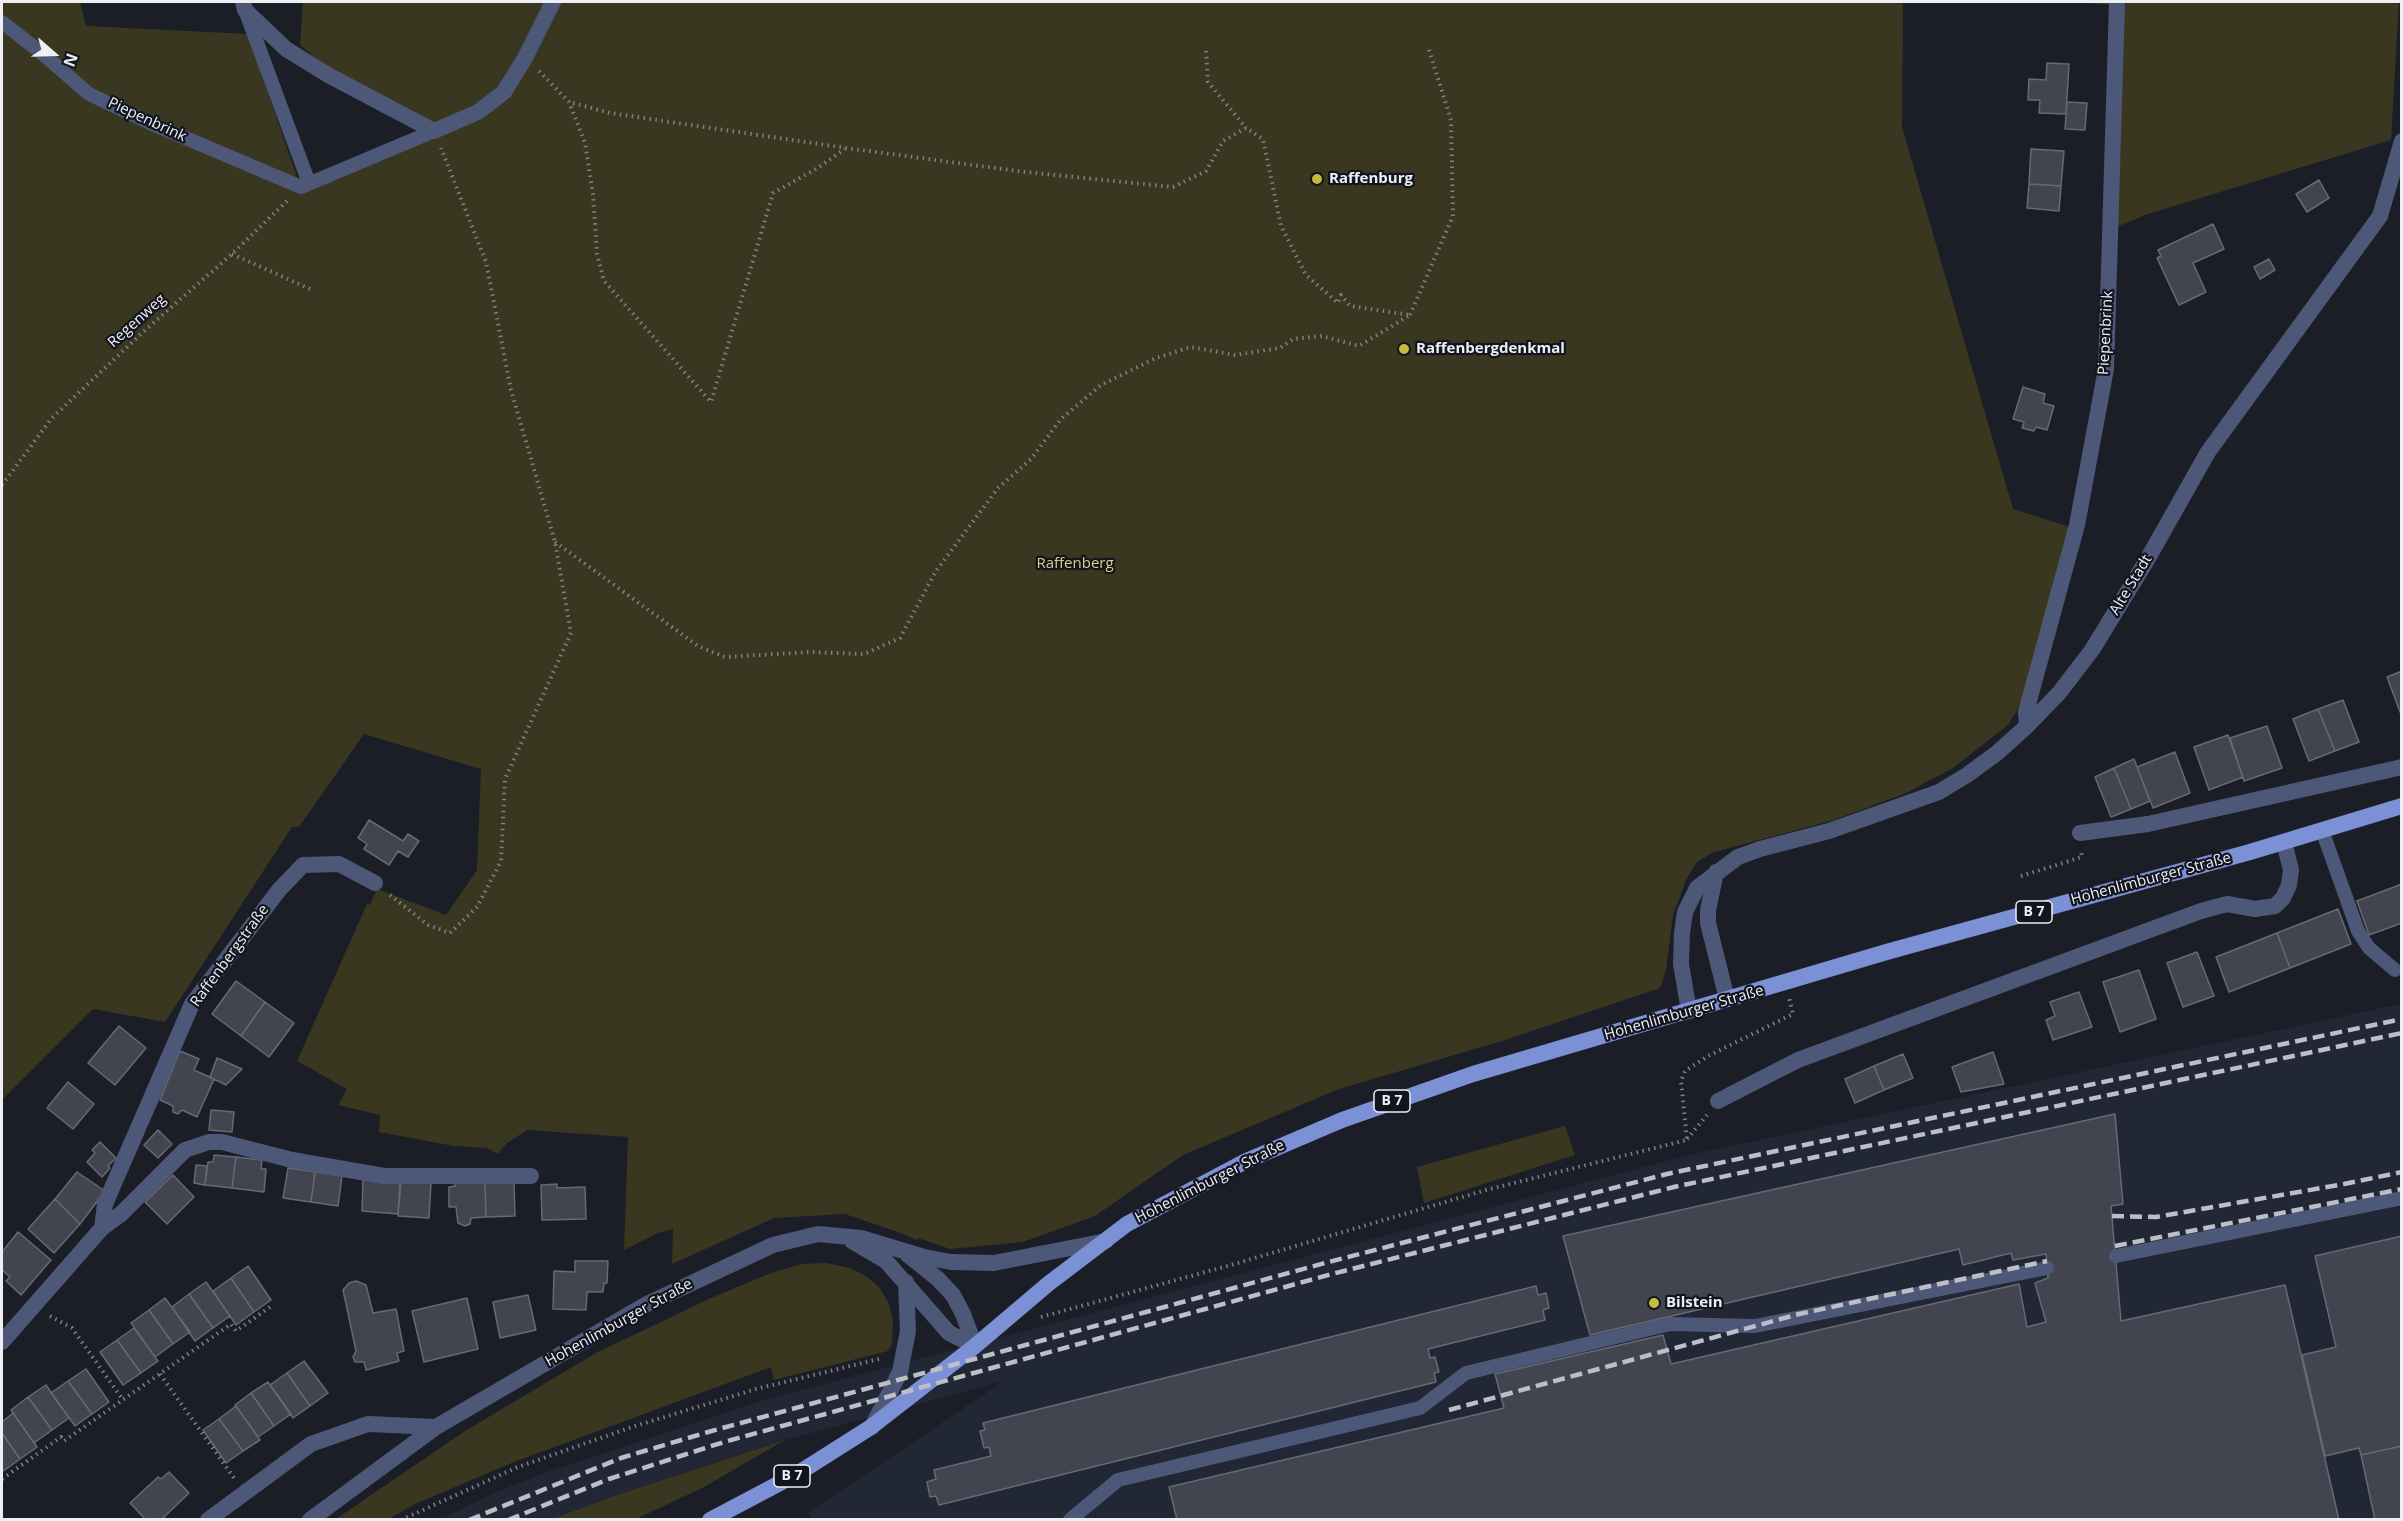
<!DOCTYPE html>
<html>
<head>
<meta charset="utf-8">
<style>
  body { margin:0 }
  #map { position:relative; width:2403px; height:1521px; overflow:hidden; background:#1b1e27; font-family:"Open Sans",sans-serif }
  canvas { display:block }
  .frame { position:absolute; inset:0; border:3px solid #edeff5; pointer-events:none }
  .north { position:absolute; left:24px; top:24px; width:60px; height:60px; -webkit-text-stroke:4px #12151d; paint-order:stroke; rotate:110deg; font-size:16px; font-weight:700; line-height:24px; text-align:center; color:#edeff5 }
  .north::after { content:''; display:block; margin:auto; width:21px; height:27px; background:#edeff5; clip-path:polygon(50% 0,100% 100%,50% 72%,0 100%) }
</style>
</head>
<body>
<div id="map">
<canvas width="2403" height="1521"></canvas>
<div class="frame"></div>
<div class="north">N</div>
</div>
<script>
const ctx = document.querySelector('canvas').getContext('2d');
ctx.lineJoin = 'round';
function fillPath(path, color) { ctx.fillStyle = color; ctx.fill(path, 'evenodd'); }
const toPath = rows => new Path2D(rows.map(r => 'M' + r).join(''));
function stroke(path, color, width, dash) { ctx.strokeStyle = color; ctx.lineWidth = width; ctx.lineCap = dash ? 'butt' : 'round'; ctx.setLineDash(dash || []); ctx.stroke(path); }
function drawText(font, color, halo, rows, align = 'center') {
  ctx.font = font + ' "Open Sans",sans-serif'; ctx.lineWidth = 4.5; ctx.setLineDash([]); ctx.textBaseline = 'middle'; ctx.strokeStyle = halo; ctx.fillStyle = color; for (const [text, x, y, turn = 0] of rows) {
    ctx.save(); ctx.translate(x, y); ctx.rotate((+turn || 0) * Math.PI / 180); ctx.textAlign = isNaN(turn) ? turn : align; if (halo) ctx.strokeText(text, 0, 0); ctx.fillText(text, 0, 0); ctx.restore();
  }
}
fillPath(toPath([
  [2401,1004,2401,1519,812,1519,809,1512,1004,1381,785,1440,617,1495,552,1519,439,1520,496,1492,549,1471,768,1399,1689,1155]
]), '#222735');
fillPath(toPath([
  [2,2,80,2,86,26,248,34,301,189,434,131,332,71,300,45,303,2,1903,2,1902,127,2013,509,2070,527,2021,704,2008,725,1953,768,1906,793,1834,820,1714,852,1697,862,1687,878,1673,915,1666,970,1660,988,1502,1041,1339,1089,1183,1155,1095,1216,1023,1242,950,1249,918,1238,916,1240,901,1233,845,1214,774,1218,672,1264,673,1229,658,1233,624,1250,628,1137,527,1130,506,1144,498,1154,487,1148,454,1146,379,1132,380,1115,338,1105,347,1089,297,1061,367,904,370,905,377,889,446,915,477,870,481,769,364,734,299,827,292,827,165,1022,93,1009,2,1100],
  [2070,2,2399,2,2391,140,2148,214,2114,228,2123,6],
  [1565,1126,1575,1155,1424,1203,1417,1167],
  [826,1263,849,1268,866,1276,879,1287,888,1302,893,1320,892,1343,888,1351,774,1380,771,1367,514,1462,415,1504,389,1519,336,1519,465,1431,596,1353,711,1298,771,1273,802,1264],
  [785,1440,704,1487,636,1519,552,1519,617,1495]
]), '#39371f');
const building = toPath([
  [2047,63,2069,64,2066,114,2039,113,2040,100,2028,100,2029,79,2046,80,2047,63],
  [2067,102,2087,103,2085,130,2065,129,2067,102],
  [2031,149,2064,151,2061,186,2029,184,2031,149],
  [2319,180,2329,198,2307,212,2296,194,2319,180],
  [2029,184,2061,186,2059,211,2027,208,2029,184],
  [2213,224,2224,249,2193,263,2206,292,2179,305,2157,258,2161,256,2158,250,2213,224],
  [2269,259,2275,270,2260,279,2254,267,2269,259],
  [2023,387,2045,394,2043,403,2054,406,2047,430,2036,427,2034,431,2022,428,2024,422,2013,419,2023,387],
  [2402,671,2402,717,2387,677,2402,671],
  [2343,700,2359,742,2335,751,2318,709,2343,700],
  [2318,709,2335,751,2309,761,2293,719,2318,709],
  [2267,726,2282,768,2244,781,2230,738,2267,726],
  [2228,735,2243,777,2209,790,2194,747,2228,735],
  [2175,752,2190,793,2153,808,2137,767,2175,752],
  [2134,759,2150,801,2131,809,2114,768,2134,759],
  [2114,768,2131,809,2111,817,2095,777,2114,768],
  [369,820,403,841,408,834,419,841,408,857,398,851,389,865,364,849,367,844,358,838,369,820],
  [2402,884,2402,923,2369,935,2357,901,2402,884],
  [2338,909,2351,944,2290,968,2277,933,2338,909],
  [2277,933,2290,968,2229,992,2216,957,2277,933],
  [2197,952,2214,996,2183,1007,2167,963,2197,952],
  [2139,970,2156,1019,2120,1032,2103,982,2139,970],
  [236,981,265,1002,241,1036,212,1014,236,981],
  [2079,992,2092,1027,2053,1040,2046,1020,2055,1016,2050,1002,2079,992],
  [265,1002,294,1023,269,1057,241,1036,265,1002],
  [119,1026,146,1048,115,1085,88,1063,119,1026],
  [180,1051,199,1059,194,1070,214,1079,197,1117,182,1110,178,1114,173,1112,173,1106,160,1100,180,1051],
  [1993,1052,2004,1084,1961,1092,1952,1067,1993,1052],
  [1903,1054,1913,1078,1884,1090,1874,1066,1903,1054],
  [217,1058,242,1069,226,1085,210,1077,217,1058],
  [1874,1066,1884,1090,1855,1103,1845,1079,1874,1066],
  [68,1082,94,1104,73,1129,47,1108,68,1082],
  [211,1110,234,1112,232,1132,209,1130,211,1110],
  [2115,1114,2123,1204,2111,1206,2121,1321,2285,1285,2339,1520,1177,1520,1169,1487,1504,1408,1495,1374,1663,1335,1671,1364,2019,1284,2027,1327,2046,1322,2035,1283,2048,1278,2046,1254,2013,1260,2011,1253,1963,1265,1959,1249,1590,1335,1563,1236,2115,1114],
  [158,1130,172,1144,158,1158,144,1145,158,1130],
  [100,1142,116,1158,108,1166,110,1168,102,1177,87,1162,95,1153,92,1150,100,1142],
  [214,1155,236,1157,232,1188,205,1185,208,1162,213,1162,214,1155],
  [236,1157,262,1160,261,1169,266,1169,264,1192,232,1188,236,1157],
  [196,1165,207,1166,205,1185,194,1183,196,1165],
  [288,1168,315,1172,311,1202,283,1198,288,1168],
  [77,1172,105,1191,80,1224,55,1199,77,1172],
  [315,1172,342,1176,338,1206,311,1202,315,1172],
  [173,1175,194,1197,167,1224,145,1202,173,1175],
  [363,1180,400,1182,398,1214,362,1211,363,1180],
  [401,1180,431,1182,429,1218,398,1216,401,1180],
  [455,1182,485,1183,486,1217,471,1218,470,1224,465,1226,458,1223,456,1207,449,1207,449,1187,455,1186,455,1182],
  [514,1182,515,1216,486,1217,485,1183,514,1182],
  [557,1184,557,1188,585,1187,586,1219,542,1220,541,1185,557,1184],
  [55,1199,80,1224,54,1253,28,1229,55,1199],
  [18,1232,51,1260,21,1295,6,1281,10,1277,2,1270,2,1252,18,1232],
  [2402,1236,2402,1446,2361,1455,2359,1448,2325,1456,2302,1355,2336,1347,2315,1256,2402,1236],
  [575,1261,608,1261,607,1283,604,1283,603,1292,587,1292,586,1310,553,1309,554,1271,575,1272,575,1261],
  [248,1266,271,1300,254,1312,231,1278,248,1266],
  [231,1278,254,1312,236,1325,213,1291,231,1278],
  [356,1281,366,1285,373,1313,396,1309,404,1351,397,1353,399,1361,366,1370,364,1362,355,1362,353,1357,356,1351,343,1290,349,1283,356,1281],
  [206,1282,230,1316,213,1328,189,1294,206,1282],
  [1536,1286,1538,1295,1546,1293,1549,1308,1543,1310,1545,1320,1428,1349,1430,1358,1435,1357,1439,1372,1434,1373,1436,1382,939,1505,936,1496,930,1497,927,1482,936,1479,934,1470,991,1456,989,1447,984,1448,980,1431,985,1430,983,1423,1536,1286],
  [189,1294,213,1328,195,1341,172,1307,189,1294],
  [528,1295,536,1330,500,1338,493,1302,528,1295],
  [165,1298,190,1332,173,1344,149,1310,165,1298],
  [467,1298,478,1349,424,1362,412,1311,467,1298],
  [149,1310,173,1344,155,1357,131,1323,149,1310],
  [134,1328,158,1361,141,1373,117,1340,134,1328],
  [117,1340,141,1373,123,1385,100,1352,117,1340],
  [304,1361,328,1393,310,1406,287,1373,304,1361],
  [86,1369,109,1402,92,1414,68,1381,86,1369],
  [287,1373,310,1406,293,1418,270,1385,287,1373],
  [68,1381,92,1414,75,1426,51,1393,68,1381],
  [268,1382,291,1414,274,1426,251,1393,268,1382],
  [46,1385,69,1418,52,1430,28,1397,46,1385],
  [251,1393,274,1426,258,1437,235,1405,251,1393],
  [28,1397,52,1430,34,1443,11,1410,28,1397],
  [236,1406,260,1440,243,1451,219,1419,236,1406],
  [13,1413,37,1447,20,1459,2,1433,2,1422,13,1413],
  [219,1419,243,1451,226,1463,203,1430,219,1419],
  [2,1433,20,1459,2,1472,2,1433],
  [2402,1446,2402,1520,2375,1520,2361,1455,2402,1446],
  [169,1472,189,1493,161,1520,146,1520,130,1503,158,1477,161,1479,169,1472]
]);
fillPath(building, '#42454f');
stroke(building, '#666a75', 1.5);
stroke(toPath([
  [1206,51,1208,82,1246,128],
  [539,71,569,102,585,143,593,194,597,254,604,281,711,402,773,193,816,169,845,149],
  [232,254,310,289],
  [1410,315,1453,216,1451,120,1428,47],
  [2,485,51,419,143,332,232,254,288,200],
  [555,542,698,646,725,657,810,652,864,654,900,638,936,571,998,488,1031,459,1061,419,1101,385,1156,358,1191,347,1235,355,1280,348,1293,339,1322,336,1359,346,1410,315,1350,306,1341,295,1338,303,1306,275,1281,226,1263,139,1246,128,1223,141,1206,171,1173,187,1025,172,846,148,610,113,569,102],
  [2021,876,2082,857,2081,852],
  [390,895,428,925,450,933,477,907,501,861,505,779,571,633,555,542,511,390,486,262,441,148],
  [1687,1139,1707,1115],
  [50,1316,72,1328,123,1400],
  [1041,1317,1231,1265,1486,1190,1687,1140,1681,1081,1685,1071,1708,1056,1793,1014,1789,998],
  [160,1374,234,1478],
  [2,1479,61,1437,64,1441,231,1324,236,1331,273,1305],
  [401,1520,518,1467,632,1427,756,1389,883,1358]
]), '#7f8189', 4, [1.5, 4.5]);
stroke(toPath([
  [245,10,309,183],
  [2,22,44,55,89,94,150,123,301,187,434,131],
  [2322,830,2358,931,2369,948,2395,970],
  [2116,1256,2402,1198],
  [1070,1520,1118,1480,1420,1408,1466,1373,1670,1324,1755,1326,2047,1268]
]), '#4d5879', 14);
stroke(toPath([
  [243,2,245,10,286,49,328,75,434,131,478,112,504,92,525,58,553,2],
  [2027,726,2026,712,2077,525,2106,369,2117,2],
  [2080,833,2148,824,2402,767],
  [1716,872,1708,910,1708,923,1727,999],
  [1689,1011,1681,964,1682,933,1685,912,1697,888,1738,857,1760,849,1829,831,1939,792,1967,775,1997,753,2027,726,2059,693,2092,650,2147,560,2208,452,2380,216,2402,141],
  [1718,1101,1798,1060,2201,911,2227,904,2255,909,2275,906,2283,898,2289,885,2291,870,2284,842],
  [102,1228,121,1214,185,1150,209,1142,222,1142,292,1160,384,1176,531,1176],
  [852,1241,886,1261,949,1333,975,1346],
  [908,1255,938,1279,953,1295,963,1314,975,1346],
  [2,1342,102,1228,105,1204,192,1004,279,890,303,865,339,864,375,883],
  [872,1427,900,1372,908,1331,906,1282],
  [208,1520,311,1444,368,1424,436,1427],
  [310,1520,436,1427,647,1304,773,1245,818,1234,861,1238,924,1257,951,1262,994,1263,1106,1241]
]), '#4d5879', 16);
stroke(toPath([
  [710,1520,797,1474,871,1427,975,1346,1048,1284,1127,1224,1246,1161,1342,1120,1473,1074,1890,951,2250,852,2402,806]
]), '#7b90d5', 16);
stroke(toPath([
  [2112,1216,2156,1217,2344,1184,2402,1172],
  [2115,1246,2402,1189],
  [1449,1410,1799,1314,2047,1261],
  [469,1520,621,1458,708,1432,1325,1263,1667,1174,2402,1019],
  [508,1520,609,1479,724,1442,1332,1274,1674,1187,2402,1033]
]), '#bdbfc6', 4.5, [12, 6]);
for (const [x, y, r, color] of [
  [1317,179,6,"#c4bc3d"],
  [1404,349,6,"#c4bc3d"],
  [1654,1303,6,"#c4bc3d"]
]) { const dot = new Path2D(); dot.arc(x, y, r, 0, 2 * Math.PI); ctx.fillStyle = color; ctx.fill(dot); stroke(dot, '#12151d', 2); }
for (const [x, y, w] of [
  [2034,912,36],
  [1392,1101,36],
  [792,1476,36]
]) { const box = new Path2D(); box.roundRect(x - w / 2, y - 11, w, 22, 4.5); ctx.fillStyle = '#12151d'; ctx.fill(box); stroke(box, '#edeff5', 1.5); }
drawText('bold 14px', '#edeff5', null, [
  ["B 7",2034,912],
  ["B 7",1392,1101],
  ["B 7",792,1476]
]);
drawText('15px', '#edeff5', '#12151d', [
  ["Piepenbrink",147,120,25],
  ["Regenweg",137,321,-42],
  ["Piepenbrink",2106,333,-87],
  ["Alte Stadt",2131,585,-59],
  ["Hohenlimburger Straße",2151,879,-15],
  ["Raffenbergstraße",230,956,-54],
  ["Hohenlimburger Straße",1684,1013,-16],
  ["Hohenlimburger Straße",1210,1182,-27],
  ["Hohenlimburger Straße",619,1323,-29]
]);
drawText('bold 15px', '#edeff5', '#12151d', [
  ["Raffenburg",1329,179],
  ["Raffenbergdenkmal",1416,349],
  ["Bilstein",1666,1303]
], 'left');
drawText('15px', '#d6d289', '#12151d', [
  ["Raffenberg",1075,564]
]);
</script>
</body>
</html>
